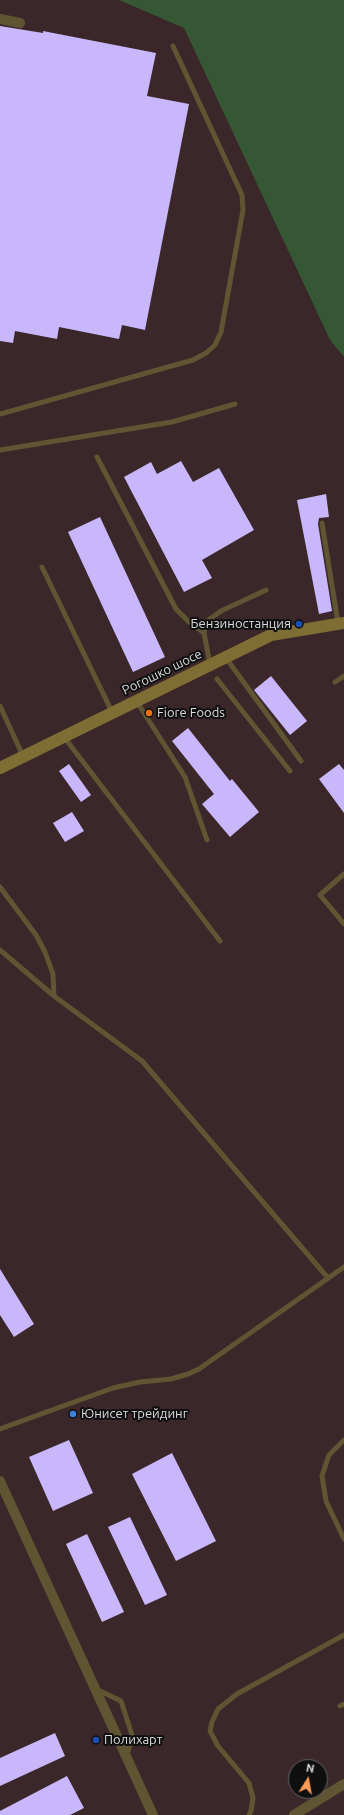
<!DOCTYPE html>
<html>
<head>
<meta charset="utf-8">
<style>
  body { margin:0 }
  #map { position:relative; width:344px; height:1815px; overflow:hidden; background:#262529; font-family:Ubuntu,sans-serif }
  canvas { display:block }
  .north { position:absolute; left:288px; top:1759px; width:40px; height:40px; box-sizing:border-box; background:#0f0f10; border:1px solid #616162; border-radius:50%; rotate:11deg; font-size:11px; font-weight:700; line-height:16px; text-align:center; color:#dcdbde }
  .north::after { content:''; display:block; margin:auto; width:14px; height:18px; background:#fe9c57; clip-path:polygon(50% 0,100% 100%,50% 72%,0 100%) }
</style>
</head>
<body>
<div id="map">
<canvas width="344" height="1815"></canvas>
<div class="north">N</div>
</div>
<script>
const ctx = document.querySelector('canvas').getContext('2d');
ctx.lineJoin = 'round';
function fillPath(path, color) { ctx.fillStyle = color; ctx.fill(path, 'evenodd'); }
const toPath = rows => new Path2D(rows.map(r => 'M' + r).join(''));
function stroke(path, color, width, dash) { ctx.strokeStyle = color; ctx.lineWidth = width; ctx.lineCap = dash ? 'butt' : 'round'; ctx.setLineDash(dash || []); ctx.stroke(path); }
function drawText(font, color, halo, rows, align = 'center') {
  ctx.font = font + ' Ubuntu,sans-serif'; ctx.lineWidth = 4; ctx.setLineDash([]); ctx.textBaseline = 'middle'; ctx.strokeStyle = halo; ctx.fillStyle = color; for (const [text, x, y, turn = 0] of rows) {
    ctx.save(); ctx.translate(x, y); ctx.rotate((+turn || 0) * Math.PI / 180); ctx.textAlign = isNaN(turn) ? turn : align; if (halo) ctx.strokeText(text, 0, 0); ctx.fillText(text, 0, 0); ctx.restore();
  }
}
fillPath(toPath([
  [0,0,121,0,184,26,330,340,344,357,344,1815,0,1815],
  [296,1767,320,1767,320,1791,296,1791]
]), '#3b2729');
fillPath(toPath([
  [119,0,344,0,344,357,330,340,184,28]
]), '#355733');
fillPath(toPath([
  [0,26,43,33,43,31,156,53,147,96,189,104,145,330,122,325,119,339,59,327,57,339,15,331,13,343,0,341],
  [181,461,193,482,219,468,254,530,202,560,212,578,184,592,124,477,151,462,157,474],
  [326,494,329,517,319,518,318,524,332,611,319,614,297,500],
  [100,517,165,657,133,672,68,532],
  [271,676,307,721,290,735,254,690],
  [188,728,230,781,232,779,259,812,230,837,202,804,214,794,172,741],
  [69,764,91,795,81,802,59,771],
  [339,764,344,770,344,813,319,779],
  [72,812,84,831,65,842,53,823],
  [0,1269,34,1324,14,1337,0,1315],
  [69,1440,93,1493,53,1511,29,1457],
  [172,1453,216,1541,176,1561,132,1474],
  [130,1517,167,1595,145,1605,108,1527],
  [87,1534,124,1612,102,1622,66,1544],
  [55,1733,65,1756,0,1786,0,1758],
  [67,1776,84,1808,70,1815,0,1815,0,1811]
]), '#c8b8fb');
stroke(toPath([
  [0,414,193,360,206,353,215,345,221,332,243,210,242,195,173,46],
  [0,450,172,422,235,404],
  [97,457,176,609,189,622,204,633],
  [322,523,338,623],
  [42,567,112,712],
  [226,658,301,761],
  [210,664,204,633,207,621,221,611,266,590],
  [217,679,290,771],
  [335,682,344,676],
  [137,702,185,777,207,840],
  [0,706,23,756],
  [64,737,220,941],
  [344,874,320,895,344,924],
  [0,887,36,935,45,952,53,974,54,996],
  [0,950,54,996,142,1061,328,1278],
  [0,1429,113,1388,140,1382,171,1379,188,1374,199,1369,344,1267],
  [344,1440,329,1455,322,1476,326,1501,344,1539],
  [96,1689,121,1701,132,1735,127,1756],
  [340,1706,344,1704],
  [249,1815,251,1811,253,1798,249,1783,218,1746,210,1731,212,1722,218,1709,237,1694,344,1635]
]), '#5f5532', 5);
stroke(toPath([
  [0,19,20,23],
  [0,1481,153,1815],
  [294,1815,344,1784]
]), '#5f5532', 10);
stroke(toPath([
  [0,768,271,635,344,623]
]), '#7f6e34', 12);
for (const [x, y, r, color] of [
  [299,624,4,"#1a4fb4"],
  [149,713,4,"#e8710a"],
  [73,1414,4,"#3f7fe0"],
  [96,1740,4,"#1a4fb4"]
]) { const dot = new Path2D(); dot.arc(x, y, r, 0, 2 * Math.PI); ctx.fillStyle = color; ctx.fill(dot); stroke(dot, '#0f0f10', 1.5); }
drawText('13px', '#dcdbde', '#0f0f10', [
  ["Бензиностанция",291,624,"right"],
  ["Fiore Foods",157,713],
  ["Юнисет трейдинг",81,1414],
  ["Полихарт",104,1740]
], 'left');
drawText('13px', '#dcdbde', '#0f0f10', [
  ["Рогошко шосе",162,672,-26]
]);
</script>
</body>
</html>
